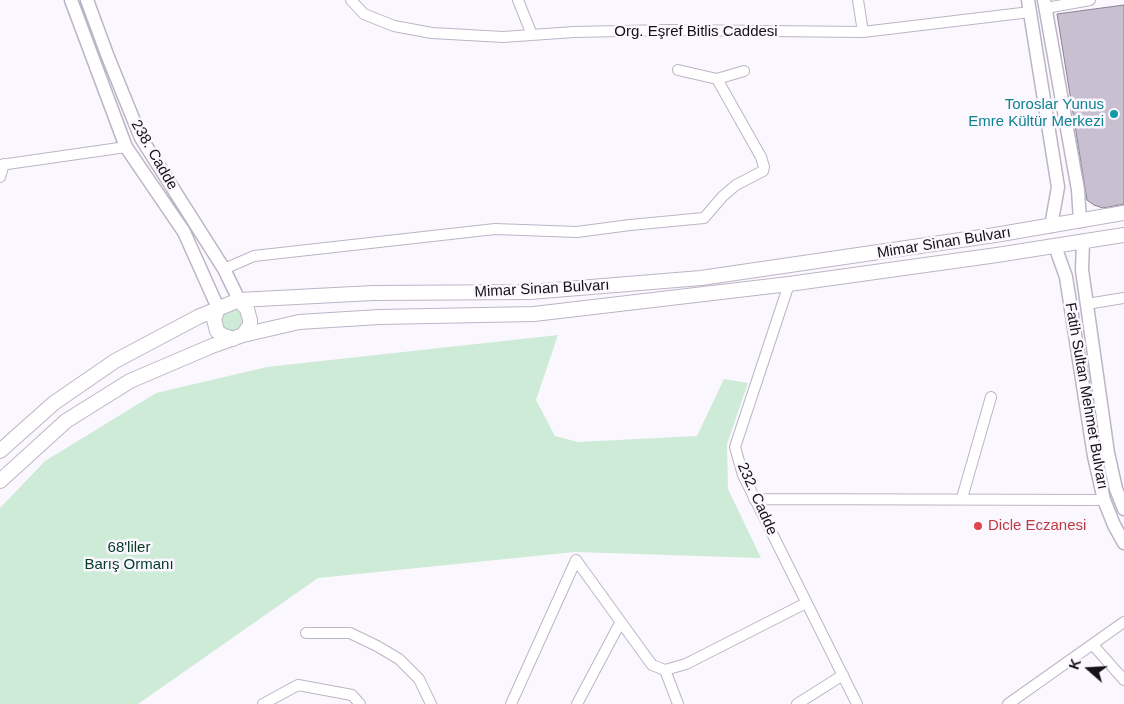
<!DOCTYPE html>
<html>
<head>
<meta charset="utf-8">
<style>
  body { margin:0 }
  #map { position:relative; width:1124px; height:704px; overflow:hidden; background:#fbf7ff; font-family:Arial,sans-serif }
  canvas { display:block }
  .north { position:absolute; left:1064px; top:644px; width:50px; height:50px; -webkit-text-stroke:4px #fbf7ff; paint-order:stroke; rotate:289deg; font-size:14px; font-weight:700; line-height:20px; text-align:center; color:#141117 }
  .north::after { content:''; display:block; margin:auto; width:18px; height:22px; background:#141117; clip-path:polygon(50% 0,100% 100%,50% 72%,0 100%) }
</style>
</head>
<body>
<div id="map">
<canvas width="1124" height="704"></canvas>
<div class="north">K</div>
</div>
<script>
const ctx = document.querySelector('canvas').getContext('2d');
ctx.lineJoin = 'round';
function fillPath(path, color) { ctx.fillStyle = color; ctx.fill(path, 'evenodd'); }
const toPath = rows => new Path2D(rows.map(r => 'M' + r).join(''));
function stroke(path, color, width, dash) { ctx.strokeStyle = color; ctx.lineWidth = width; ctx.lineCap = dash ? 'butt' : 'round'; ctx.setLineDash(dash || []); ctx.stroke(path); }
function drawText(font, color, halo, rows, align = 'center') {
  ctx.font = font + ' Arial,sans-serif'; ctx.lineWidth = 5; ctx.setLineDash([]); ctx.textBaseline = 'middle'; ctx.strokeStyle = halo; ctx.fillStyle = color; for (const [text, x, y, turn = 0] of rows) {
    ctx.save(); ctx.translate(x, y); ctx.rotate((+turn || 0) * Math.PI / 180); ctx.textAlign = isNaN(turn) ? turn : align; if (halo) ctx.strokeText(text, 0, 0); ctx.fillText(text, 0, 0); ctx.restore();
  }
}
fillPath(toPath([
  [237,307,245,316,242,328,234,332,230,332,223,327,221,324,220,316,222,312],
  [558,335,536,400,555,436,578,442,697,436,724,379,748,383,727,444,728,489,761,558,575,552,318,578,138,704,0,704,0,508,45,461,156,393,267,367]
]), '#ceebd8');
const building = toPath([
  [1124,5,1124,204,1103,208,1094,205,1087,200,1057,14,1124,5]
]);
fillPath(building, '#c8bfd1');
stroke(building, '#898292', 1);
const minor = toPath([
  [351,0,364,14,394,26,432,33,503,37,574,32,668,30,863,32,1030,12],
  [518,0,532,35],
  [858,0,863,32],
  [1046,8,1090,0],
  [678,70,717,79,744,71],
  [0,165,126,147],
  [0,177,4,164],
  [224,269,254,256,495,229,577,232,630,225,704,218,723,196,736,185,763,171,764,167,761,157,717,79],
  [789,284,735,447,743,475,857,704],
  [1087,304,1124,298],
  [962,498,991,397],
  [754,499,1104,500],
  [306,633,350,633,377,646,399,659,419,679,431,704],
  [1093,645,1124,680],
  [665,670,678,704],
  [263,704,298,685,352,695,360,704],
  [511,704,576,560,652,665,665,670,686,664,806,603],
  [577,704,620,623],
  [797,704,843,675],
  [1008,704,1124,622]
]);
const tertiary = toPath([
  [71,0,126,147,184,232,218,308],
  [87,0,108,57,141,138,224,269,239,300],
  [1028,0,1058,187,1051,226],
  [1044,0,1078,190,1080,221],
  [1083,241,1082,270,1108,453,1116,489,1124,509],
  [1055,246,1066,277,1094,456,1104,500,1114,525,1124,543]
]);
const secondary = toPath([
  [239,300,247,309,250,320,250,325,243,335],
  [218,308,214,319,217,331,222,335,233,339],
  [0,451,54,403,115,361,198,317,239,300,373,293,530,292,701,278,995,235,1124,213],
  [0,481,66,421,130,381,212,346,243,335,299,322,379,317,534,314,789,284,997,255,1124,235]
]);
stroke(minor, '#bdb4c6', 12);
stroke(tertiary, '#bdb4c6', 15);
stroke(secondary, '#bdb4c6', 16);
stroke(minor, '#fff', 10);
stroke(tertiary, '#fff', 12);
stroke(secondary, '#fff', 14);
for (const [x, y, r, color] of [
  [1114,114,5,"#0f9aa8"],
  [978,526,5,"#e0444e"]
]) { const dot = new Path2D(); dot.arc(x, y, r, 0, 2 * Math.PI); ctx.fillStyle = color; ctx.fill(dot); stroke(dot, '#fbf7ff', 2); }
drawText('15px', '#141117', '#fbf7ff', [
  ["Org. Eşref Bitlis Caddesi",696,32],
  ["238. Cadde",154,155,60],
  ["Mimar Sinan Bulvarı",944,243,-9],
  ["Mimar Sinan Bulvarı",542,289,-3],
  ["Fatih Sultan Mehmet Bulvarı",1086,396,80],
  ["232. Cadde",757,499,66]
]);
drawText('15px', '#0d838f', '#fbf7ff', [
  ["Toroslar Yunus",1104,105],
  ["Emre Kültür Merkezi",1104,122]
], 'right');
drawText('15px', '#be3a42', '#fbf7ff', [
  ["Dicle Eczanesi",988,526]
], 'left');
drawText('15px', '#043c23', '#fbf7ff', [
  ["68'liler",129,548],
  ["Barış Ormanı",129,565]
]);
</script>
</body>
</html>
